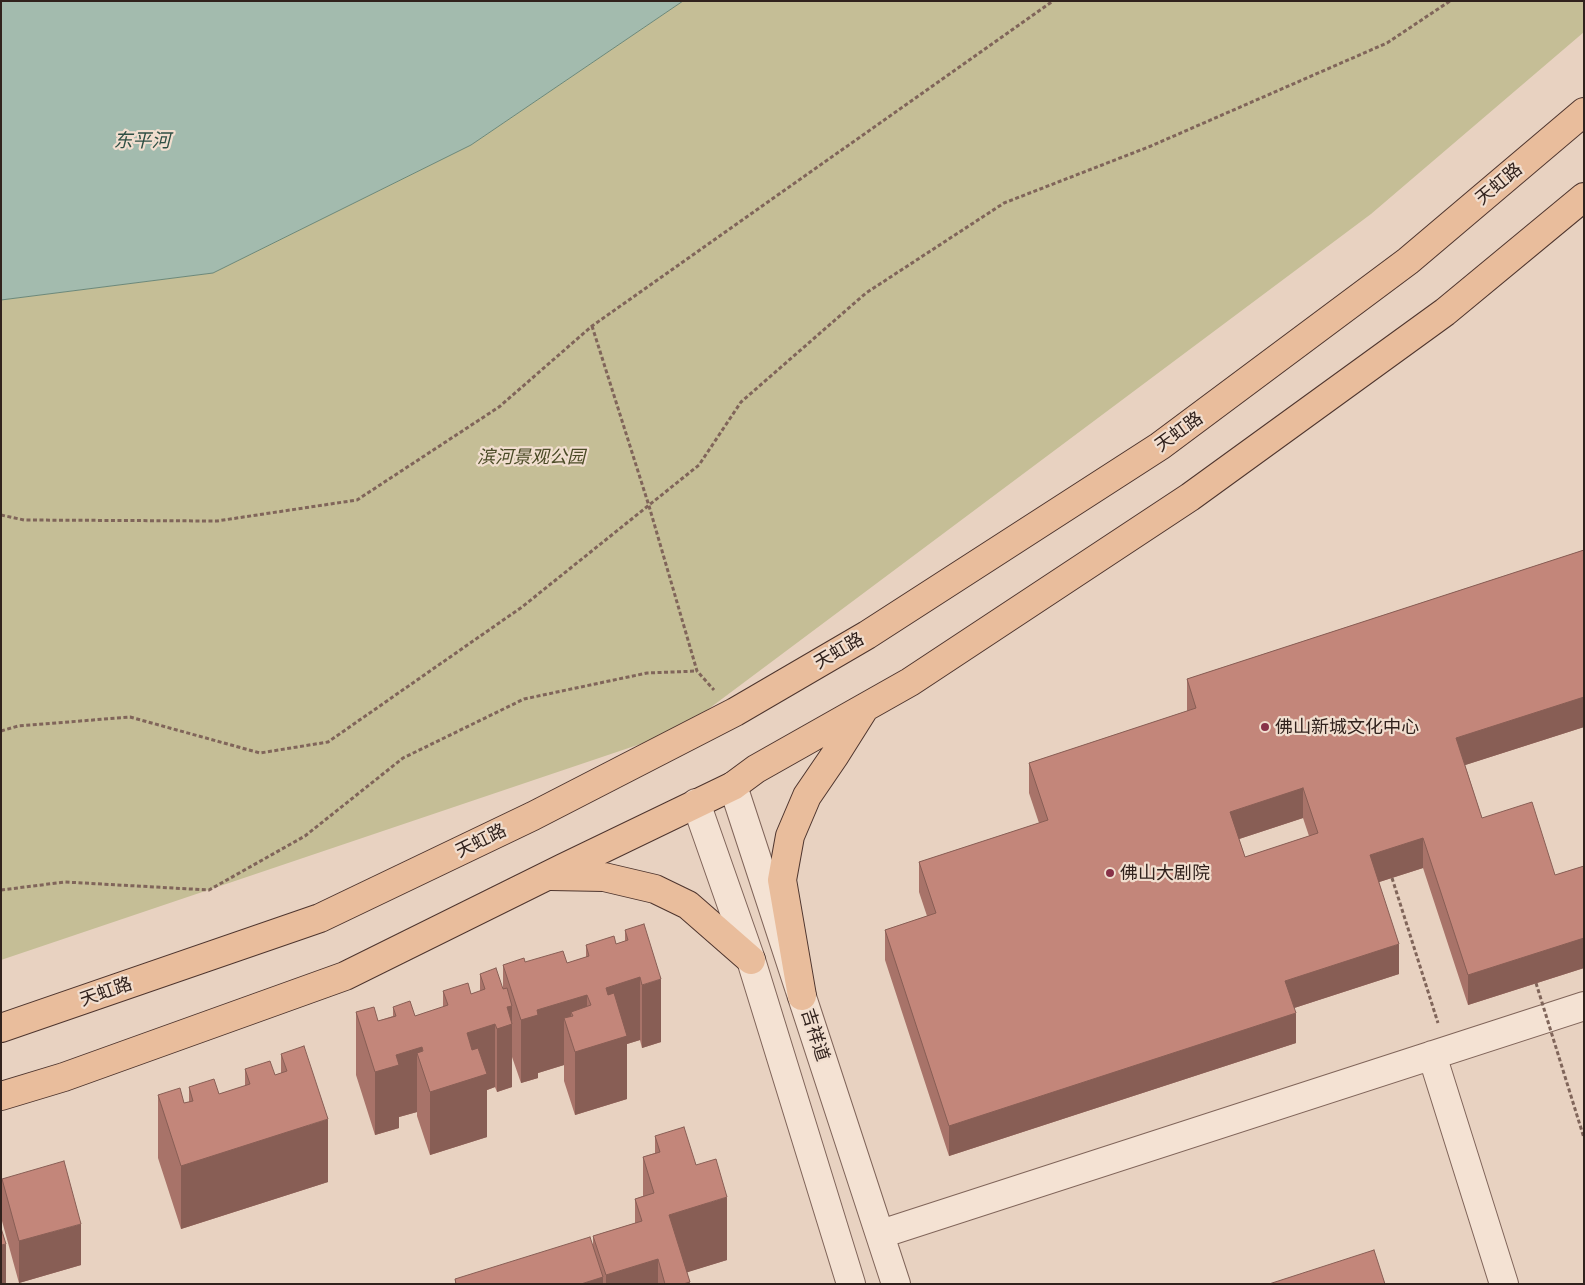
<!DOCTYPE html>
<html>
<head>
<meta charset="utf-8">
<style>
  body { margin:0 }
  #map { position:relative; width:1585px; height:1285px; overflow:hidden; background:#e8d2c1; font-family:"Crimson Pro",serif }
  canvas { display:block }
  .frame { position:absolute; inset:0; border:2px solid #31221d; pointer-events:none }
</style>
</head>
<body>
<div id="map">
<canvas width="1585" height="1285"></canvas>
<div class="frame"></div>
</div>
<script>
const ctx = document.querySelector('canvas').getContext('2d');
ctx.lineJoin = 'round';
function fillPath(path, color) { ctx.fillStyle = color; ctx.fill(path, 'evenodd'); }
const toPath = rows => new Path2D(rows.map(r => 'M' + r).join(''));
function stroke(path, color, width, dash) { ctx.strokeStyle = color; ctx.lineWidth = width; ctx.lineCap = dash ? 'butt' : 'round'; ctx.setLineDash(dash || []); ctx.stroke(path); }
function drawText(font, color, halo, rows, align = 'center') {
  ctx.font = font + ' "Crimson Pro","Noto Sans SC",serif'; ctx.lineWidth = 4.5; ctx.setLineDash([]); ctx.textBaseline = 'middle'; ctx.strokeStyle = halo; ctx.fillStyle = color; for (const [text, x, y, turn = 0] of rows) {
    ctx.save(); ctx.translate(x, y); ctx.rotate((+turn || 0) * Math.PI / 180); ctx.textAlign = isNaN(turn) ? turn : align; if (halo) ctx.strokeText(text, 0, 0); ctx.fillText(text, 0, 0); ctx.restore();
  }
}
fillPath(toPath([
  [683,1,1584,1,1584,32,1371,214,679,731,1,960,1,300,213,273,471,145]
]), '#c5be96');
const water = toPath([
  [1,1,683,1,471,145,213,273,1,300,1,1]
]);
fillPath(water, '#a3bbae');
stroke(water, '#6b8879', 1);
const minor = toPath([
  [733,786,896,1284],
  [696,803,751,960,851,1284],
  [1432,1055,1504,1284],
  [881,1234,1584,1006]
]);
const major = toPath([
  [551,876,604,877,655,889,688,905,751,960],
  [802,996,782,880,790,836,807,796,835,755,864,709],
  [1,1028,320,918,533,816,735,712,867,635,1160,446,1408,261,1584,112],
  [1,1096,64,1077,345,976,563,868,733,786,756,769,910,682,1190,497,1445,312,1584,197]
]);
stroke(minor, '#80655a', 30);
stroke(major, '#4e352e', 30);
stroke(toPath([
  [592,326,649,506,697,671,714,690],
  [1,515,24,520,217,521,357,500,499,407,592,326,1053,1],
  [1,731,18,726,130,717,260,753,328,742,522,607,699,465,741,402,866,293,1004,203,1151,146,1387,43,1450,1],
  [1392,878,1438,1023],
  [1,890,65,882,209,890,305,836,403,758,524,699,647,673,697,671]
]), '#80655a', 3, [4, 2.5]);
stroke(minor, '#f4e2d3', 28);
stroke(major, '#e9bd9c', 28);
stroke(toPath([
  [1536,983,1584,1138]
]), '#80655a', 3, [4, 2.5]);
fillPath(toPath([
  [1584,550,1584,727,1465,765,1482,818,1555,875,1584,866,1584,968,1468,1005,1423,868,1379,882,1399,974,1294,1008,1296,1043,949,1156,885,960,885,930,927,916,919,892,919,862,1039,823,1029,793,1029,763,1187,711,1187,679],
  [1303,818,1309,836,1245,857,1239,839],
  [625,930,661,1042,642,1048,640,1040,627,1044,627,1099,575,1115,564,1081,564,1065,538,1073,538,1078,521,1083,512,1057,512,1087,497,1092,495,1087,487,1090,487,1137,430,1155,417,1116,417,1112,399,1117,399,1128,375,1135,356,1075,356,1012,378,1021,393,1016,393,1007,415,1016,443,1007,443,991,471,994,480,991,480,974,503,989,503,965,525,962,567,963,586,957,586,945,616,944,625,941],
  [281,1054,328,1182,181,1229,158,1158,158,1095,184,1103,189,1102,189,1087,219,1094,245,1086,245,1069,275,1075,281,1073],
  [655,1136,696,1165,727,1260,687,1272,690,1284,455,1284,455,1279,593,1247,593,1236,635,1223,635,1199,643,1196,643,1157,655,1153],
  [2,1179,81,1265,19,1283,2,1221]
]), '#a87369');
fillPath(toPath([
  [1584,697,1584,727,1456,768,1456,738],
  [1303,788,1303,818,1230,842,1230,812],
  [1423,838,1423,868,1370,885,1370,855],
  [1584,938,1584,968,1468,1005,1468,975],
  [1399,944,1399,974,1285,1011,1285,981],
  [640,977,640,1040,627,1044,627,1099,575,1115,575,1052,573,1016,571,1012,571,1041,564,1018,564,1065,538,1073,538,1078,521,1083,521,1020,537,1010,587,995,587,1048,606,988],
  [661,979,661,1042,642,1048,642,985],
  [512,1006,512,1087,497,1092,497,1029,507,1007],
  [1296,1013,1296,1043,949,1156,949,1126],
  [495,1024,495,1087,487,1090,487,1137,430,1155,430,1092,467,1033],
  [422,1047,422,1068,417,1053,417,1112,399,1117,399,1128,375,1135,375,1072,396,1055],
  [328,1119,328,1182,181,1229,181,1166],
  [727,1197,727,1260,669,1278,669,1215],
  [81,1224,81,1265,19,1283,19,1241],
  [6,1244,6,1284,1,1284,1,1245],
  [658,1259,658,1284,606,1284,606,1275],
  [603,1277,603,1284,581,1284]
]), '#885e55');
const building = toPath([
  [1584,550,1584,697,1456,738,1482,818,1532,802,1555,875,1584,866,1584,938,1468,975,1423,838,1370,855,1399,944,1285,981,1296,1013,949,1126,885,930,936,913,919,862,1048,820,1029,763,1196,708,1187,679,1584,550],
  [1303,788,1318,833,1245,857,1230,812,1303,788],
  [644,924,661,979,642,985,640,977,606,988,608,995,614,993,627,1036,575,1052,564,1018,573,1016,571,1012,591,1005,587,995,537,1010,538,1015,521,1020,503,965,524,958,525,962,563,951,567,963,589,956,586,945,614,936,616,944,628,940,625,930,644,924],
  [496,968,503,989,507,988,512,1006,507,1007,512,1024,497,1029,495,1024,467,1033,472,1050,478,1048,487,1074,430,1092,417,1053,423,1051,422,1047,396,1055,399,1065,375,1072,356,1012,374,1007,378,1021,396,1016,393,1007,410,1001,415,1016,448,1005,443,991,468,983,471,994,485,989,480,974,496,968],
  [304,1046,328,1119,181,1166,158,1095,180,1088,184,1103,193,1101,189,1087,214,1079,219,1094,250,1084,245,1069,270,1061,275,1075,287,1071,281,1054,304,1046],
  [684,1127,696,1165,716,1159,727,1197,669,1215,690,1282,683,1284,665,1284,658,1259,606,1275,593,1236,642,1221,635,1199,654,1193,643,1157,660,1152,655,1136,684,1127],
  [64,1161,81,1224,19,1241,2,1179,64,1161],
  [1,1228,6,1244,1,1245,1,1228],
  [590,1237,603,1277,581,1284,456,1284,455,1279,590,1237],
  [1374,1250,1385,1284,1269,1284,1374,1250]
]);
fillPath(building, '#c3867a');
stroke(building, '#885e55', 1);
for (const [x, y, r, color] of [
  [1265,727,5,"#883148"],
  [1110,873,5,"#883148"]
]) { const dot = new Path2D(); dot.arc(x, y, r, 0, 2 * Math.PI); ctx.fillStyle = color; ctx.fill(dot); stroke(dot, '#f1decf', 2); }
drawText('18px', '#31221d', '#f1decf', [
  ["天虹路",1499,184,-40],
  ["天虹路",1179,432,-36],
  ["天虹路",839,651,-30],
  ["天虹路",481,841,-26],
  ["天虹路",106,992,-19],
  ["吉祥道",815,1035,72]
]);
drawText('italic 18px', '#4b4b26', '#f1decf', [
  ["滨河景观公园",531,457]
]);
drawText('18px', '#31221d', '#f1decf', [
  ["佛山新城文化中心",1275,727],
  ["佛山大剧院",1120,873]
], 'left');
drawText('italic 19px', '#2e4f44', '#f1decf', [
  ["东平河",142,141]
]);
</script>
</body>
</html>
